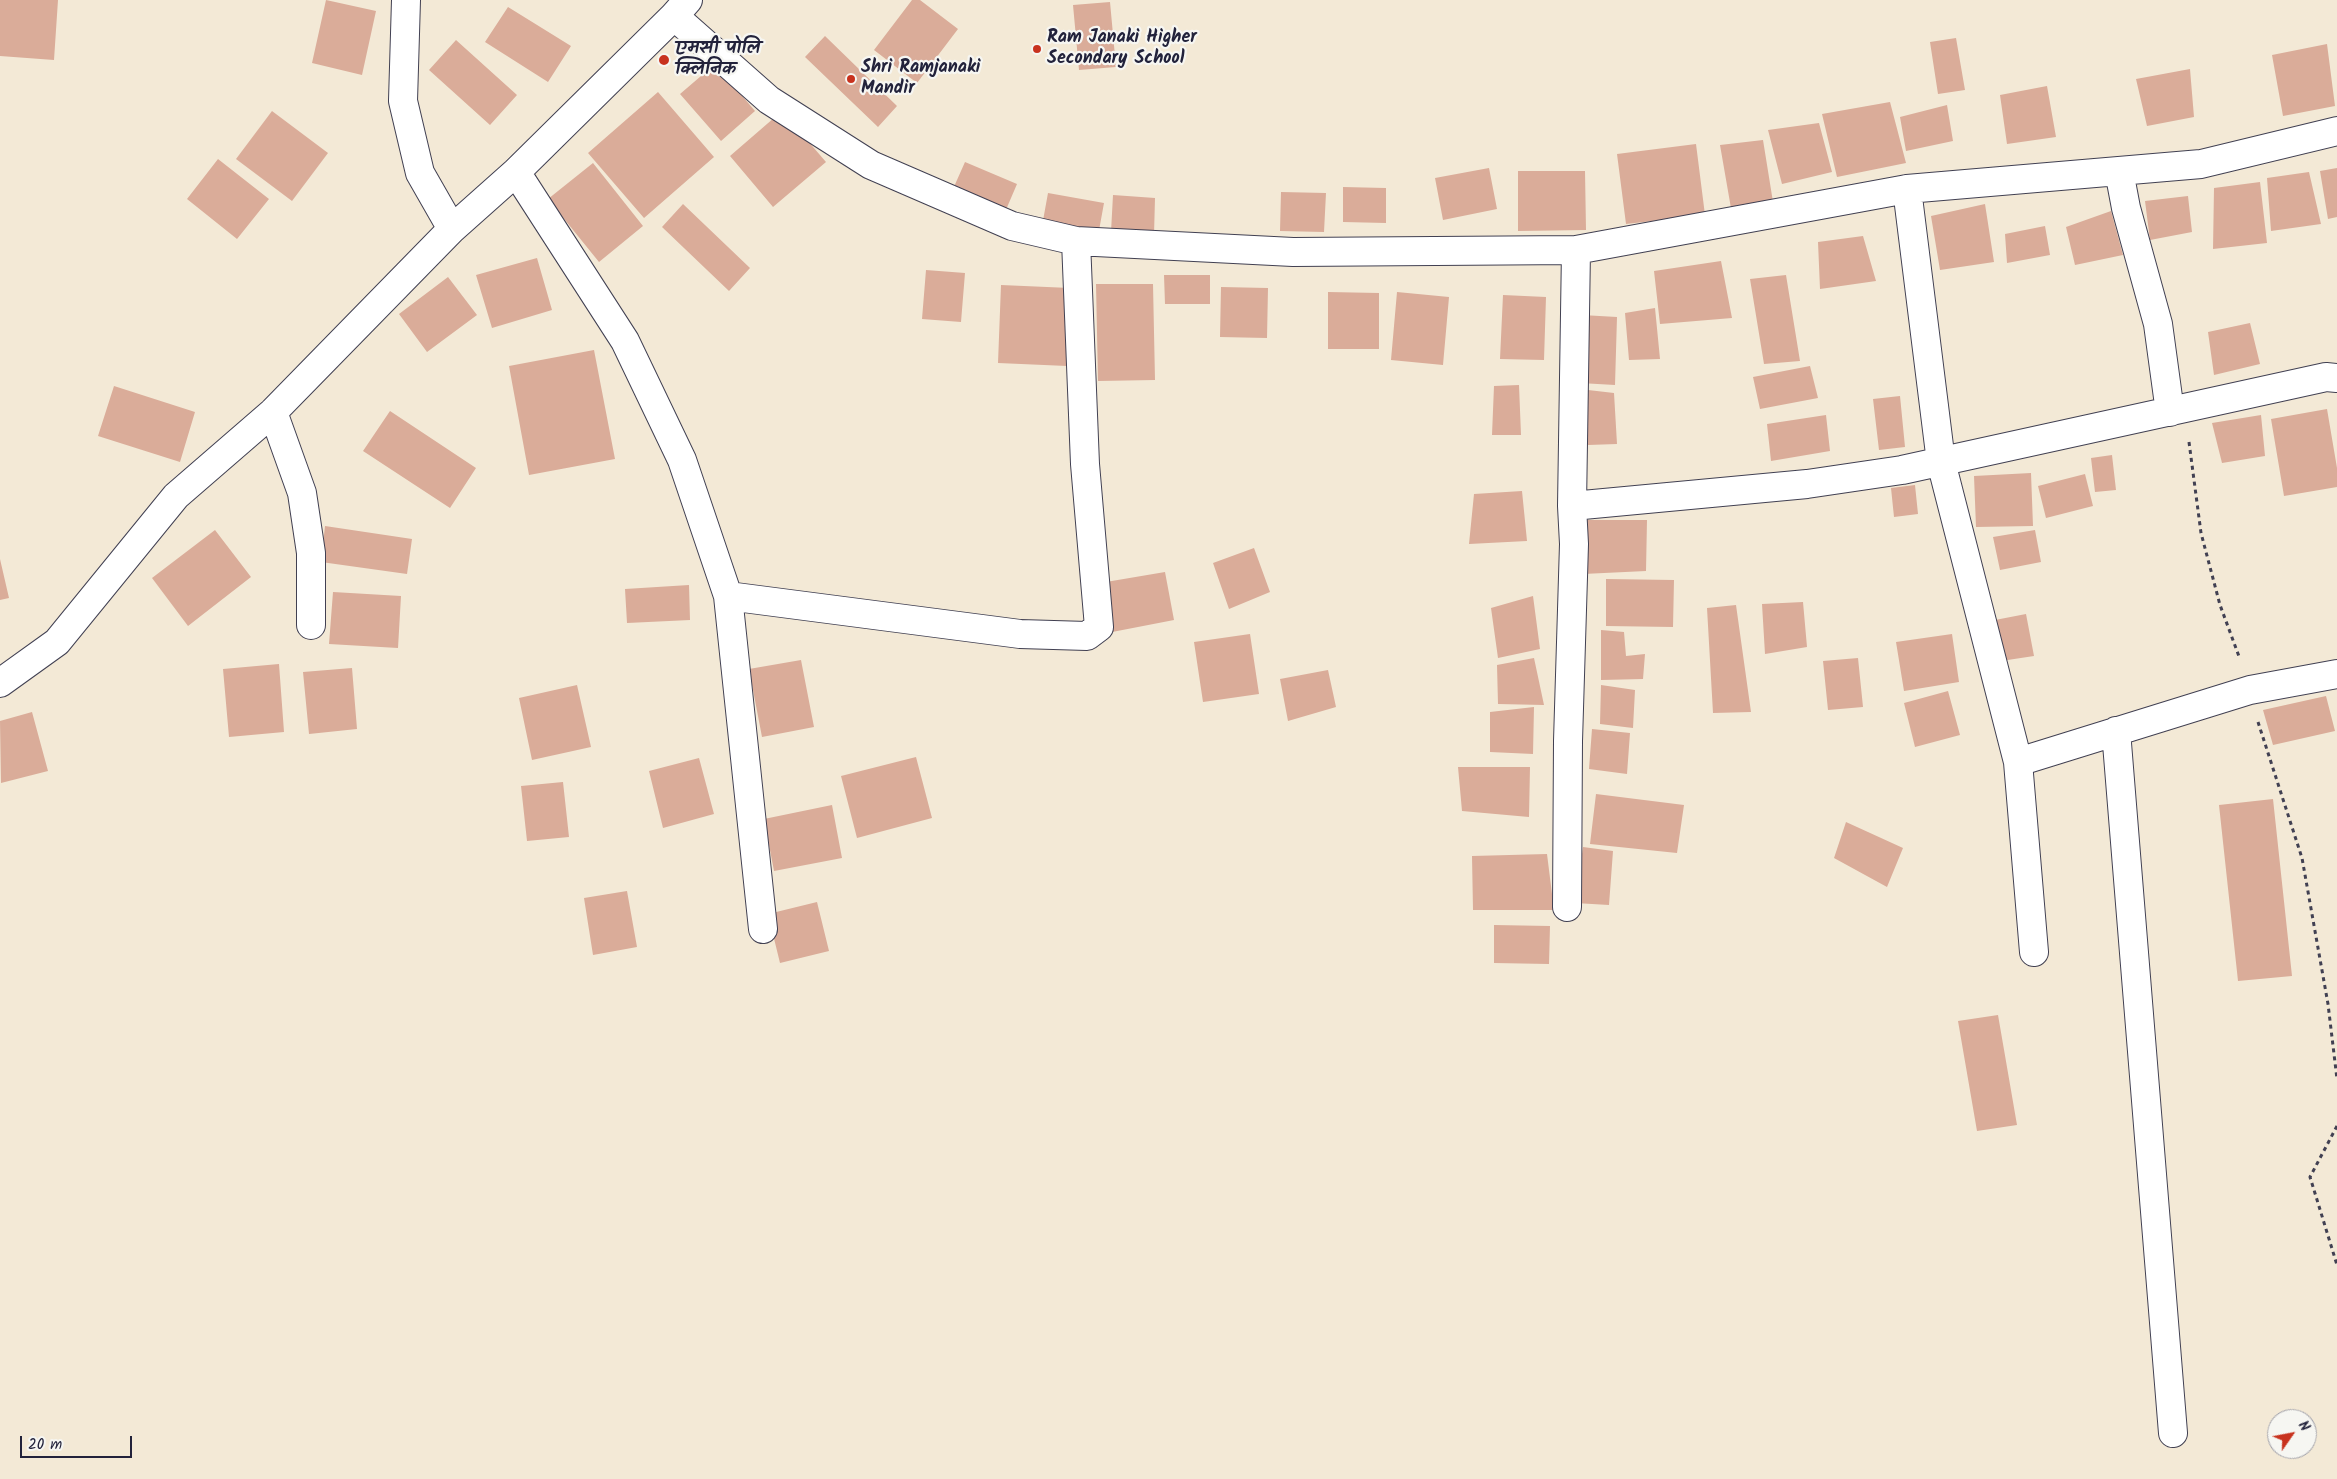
<!DOCTYPE html>
<html>
<head>
<meta charset="utf-8">
<style>
  body { margin:0 }
  #map { position:relative; width:2337px; height:1479px; overflow:hidden; background:#f3e9d6; font-family:Kalam,sans-serif }
  canvas { display:block }
  .north { position:absolute; left:2267px; top:1409px; width:50px; height:50px; box-sizing:border-box; background:#f6f6f2; border:1px solid #a1a1a9; border-radius:50%; rotate:57deg; font-size:14px; font-weight:700; line-height:20px; text-align:center; color:#22223b }
  .north::after { content:''; display:block; margin:auto; width:18px; height:22px; background:#c8321e; clip-path:polygon(50% 0,100% 100%,50% 72%,0 100%) }
  .scale { position:absolute; left:20px; top:1436px; width:112px; height:22px; box-sizing:border-box; border:2px solid #22223b; border-top:0; padding-left:6px; font-size:15px; line-height:18px; white-space:nowrap; color:#22223b; -webkit-text-stroke:4px #f6f6f2; paint-order:stroke }
</style>
</head>
<body>
<div id="map">
<canvas width="2337" height="1479"></canvas>
<div class="north">N</div>
<div class="scale">20 m</div>
</div>
<script>
const ctx = document.querySelector('canvas').getContext('2d');
ctx.lineJoin = 'round';
function fillPath(path, color) { ctx.fillStyle = color; ctx.fill(path, 'evenodd'); }
const toPath = rows => new Path2D(rows.map(r => 'M' + r).join(''));
function stroke(path, color, width, dash) { ctx.strokeStyle = color; ctx.lineWidth = width; ctx.lineCap = dash ? 'butt' : 'round'; ctx.setLineDash(dash || []); ctx.stroke(path); }
function drawText(font, color, halo, rows, align = 'center') {
  ctx.font = font + ' Kalam,"Playpen Sans Deva",sans-serif'; ctx.lineWidth = 4.5; ctx.setLineDash([]); ctx.textBaseline = 'middle'; ctx.strokeStyle = halo; ctx.fillStyle = color; for (const [text, x, y, turn = 0] of rows) {
    ctx.save(); ctx.translate(x, y); ctx.rotate((+turn || 0) * Math.PI / 180); ctx.textAlign = isNaN(turn) ? turn : align; if (halo) ctx.strokeText(text, 0, 0); ctx.fillText(text, 0, 0); ctx.restore();
  }
}
fillPath(toPath([
  [0,0,58,0,54,60,0,56],
  [326,0,376,11,362,75,312,63],
  [912,0,920,0,958,29,917,83,874,50],
  [1110,2,1116,67,1079,70,1073,5],
  [508,7,571,46,548,82,485,42],
  [825,36,897,106,878,127,805,57],
  [1956,38,1965,90,1938,94,1930,42],
  [456,40,517,95,490,125,429,70],
  [2327,44,2335,106,2283,116,2272,55],
  [715,64,755,111,721,141,680,94],
  [2190,69,2194,117,2147,126,2136,79],
  [2047,86,2056,137,2007,144,2000,95],
  [658,92,714,157,644,218,588,153],
  [1890,102,1906,163,1837,177,1822,114],
  [1947,105,1953,141,1906,151,1900,117],
  [272,111,328,153,292,201,236,159],
  [782,111,826,162,773,207,730,156],
  [1819,123,1832,172,1782,184,1768,130],
  [1763,140,1773,202,1732,214,1720,145],
  [1696,144,1705,215,1626,224,1617,154],
  [218,159,269,199,237,239,187,199],
  [965,162,1017,184,1005,212,953,189],
  [593,163,643,226,599,262,548,199],
  [1489,168,1497,209,1443,220,1435,178],
  [2337,168,2337,217,2328,219,2320,171],
  [1518,171,1585,171,1586,230,1518,231],
  [2309,172,2321,224,2271,231,2267,178],
  [2260,182,2267,243,2213,249,2214,188],
  [1343,187,1386,188,1386,223,1343,222],
  [1281,192,1326,193,1324,232,1280,231],
  [1048,193,1104,203,1098,236,1042,226],
  [1113,195,1155,198,1154,235,1111,232],
  [2188,196,2192,232,2150,240,2145,201],
  [683,204,750,268,729,291,662,227],
  [1985,204,1994,262,1940,270,1931,216],
  [2111,211,2123,255,2075,265,2066,227],
  [2045,226,2050,255,2007,263,2005,234],
  [1863,236,1876,281,1820,289,1818,242],
  [537,258,552,310,492,328,476,275],
  [1721,261,1732,318,1660,324,1654,271],
  [926,270,965,273,961,322,922,319],
  [1164,275,1210,275,1210,304,1165,304],
  [1786,275,1800,361,1764,364,1750,279],
  [448,277,477,315,427,352,399,314],
  [1096,284,1153,284,1155,380,1098,381],
  [1001,285,1070,288,1067,366,998,363],
  [1221,287,1268,288,1267,338,1220,337],
  [1328,292,1379,293,1379,349,1328,349],
  [1397,292,1449,297,1443,365,1391,360],
  [1503,295,1546,297,1544,360,1500,359],
  [1655,308,1660,359,1629,360,1625,313],
  [1582,315,1617,317,1615,385,1580,383],
  [2250,323,2260,364,2214,375,2208,332],
  [594,350,615,459,529,475,509,366],
  [1810,366,1818,398,1760,409,1753,377],
  [1519,385,1521,435,1492,435,1494,386],
  [114,386,195,412,180,462,98,436],
  [1588,390,1614,393,1617,444,1588,445],
  [1900,396,1905,447,1879,450,1873,399],
  [2327,409,2337,468,2337,487,2284,496,2271,419],
  [390,411,476,468,450,508,363,451],
  [1826,415,1830,451,1771,461,1767,424],
  [2261,415,2265,456,2222,463,2212,423],
  [2112,455,2116,490,2095,492,2091,458],
  [2031,473,2033,526,1976,527,1974,476],
  [2085,474,2093,506,2046,518,2038,486],
  [1915,485,1918,514,1894,517,1891,488],
  [1522,491,1527,541,1469,544,1474,494],
  [1585,520,1647,520,1646,571,1583,574],
  [325,526,412,539,407,574,321,562],
  [215,530,251,577,188,626,152,578],
  [2035,530,2041,562,2000,570,1993,537],
  [1254,548,1270,592,1229,609,1213,563],
  [0,559,9,598,0,600],
  [1165,572,1174,620,1107,633,1100,583],
  [1606,579,1674,580,1673,627,1606,626],
  [689,585,690,620,627,623,625,589],
  [333,592,401,596,398,648,329,644],
  [1533,596,1540,649,1498,658,1491,608],
  [1803,602,1807,647,1765,654,1762,604],
  [1736,605,1751,712,1713,713,1707,608],
  [2026,614,2034,656,2001,661,1995,620],
  [1601,630,1624,632,1626,656,1645,654,1643,679,1601,680],
  [1250,634,1259,694,1203,702,1194,642],
  [1952,634,1959,682,1904,691,1896,642],
  [1534,658,1544,705,1498,704,1497,665],
  [1858,658,1863,707,1828,710,1823,661],
  [801,660,814,727,762,737,749,669],
  [279,664,284,732,229,737,223,669],
  [352,668,357,729,309,734,303,672],
  [1328,670,1336,707,1288,721,1280,679],
  [577,685,591,747,532,760,519,698],
  [1601,685,1635,690,1633,728,1600,724],
  [1948,691,1960,735,1915,747,1904,703],
  [2326,696,2335,731,2273,745,2263,710],
  [1534,707,1533,754,1490,752,1490,712],
  [32,712,48,771,1,783,0,721],
  [1592,729,1630,733,1627,774,1589,769],
  [916,757,932,818,857,838,841,776],
  [699,758,714,814,663,828,649,771],
  [1458,767,1530,767,1529,817,1462,811],
  [563,782,569,837,527,841,521,786],
  [1596,794,1684,805,1677,853,1590,844],
  [2273,799,2292,976,2238,981,2219,805],
  [832,805,842,858,774,871,764,819],
  [1846,822,1903,848,1887,887,1834,858],
  [1583,847,1613,851,1609,905,1575,903],
  [1547,854,1554,910,1473,910,1472,856],
  [627,891,637,947,593,955,584,898],
  [817,902,829,951,780,963,768,914],
  [1494,925,1550,926,1549,964,1494,963],
  [1998,1015,2017,1125,1977,1131,1958,1021]
]), '#daac99');
const minor = toPath([
  [406,0,403,101,420,173,452,229],
  [674,16,769,100,871,165,1012,226,1076,241,1293,252,1576,250,1907,189,2201,164,2337,131],
  [2119,171,2126,208,2158,324,2170,412],
  [516,172,625,341,682,460,728,596,763,929],
  [1907,189,1941,462,2018,762,2034,952],
  [273,412,302,493,311,553,311,625],
  [1572,506,1807,484,1902,470,2326,377,2337,378],
  [728,596,1020,634,1087,636,1099,627,1085,464,1076,241],
  [0,683,57,642,176,496,273,412,452,229,516,172,674,16,688,0],
  [2116,731,2173,1433],
  [2018,762,2250,690,2337,674],
  [1567,907,1568,741,1574,544,1572,506,1576,250]
]);
stroke(minor, '#414052', 30);
stroke(toPath([
  [2189,442,2201,533,2220,605,2240,659],
  [2258,722,2302,858,2328,1004,2337,1079],
  [2337,1126,2310,1177,2337,1265]
]), '#414052', 3, [4, 4]);
stroke(minor, '#fff', 28);
for (const [x, y, r, color] of [
  [1037,49,5,"#c8321e"],
  [664,60,6,"#c8321e"],
  [851,79,5,"#c8321e"]
]) { const dot = new Path2D(); dot.arc(x, y, r, 0, 2 * Math.PI); ctx.fillStyle = color; ctx.fill(dot); stroke(dot, '#f6f6f2', 2); }
drawText('bold 18px', '#22223b', '#f6f6f2', [
  ["Ram Janaki Higher",1047,39],
  ["Secondary School",1047,60],
  ["एमसी पोलि",675,50],
  ["क्लिनिक",675,71],
  ["Shri Ramjanaki",861,69],
  ["Mandir",861,90]
], 'left');
</script>
</body>
</html>
